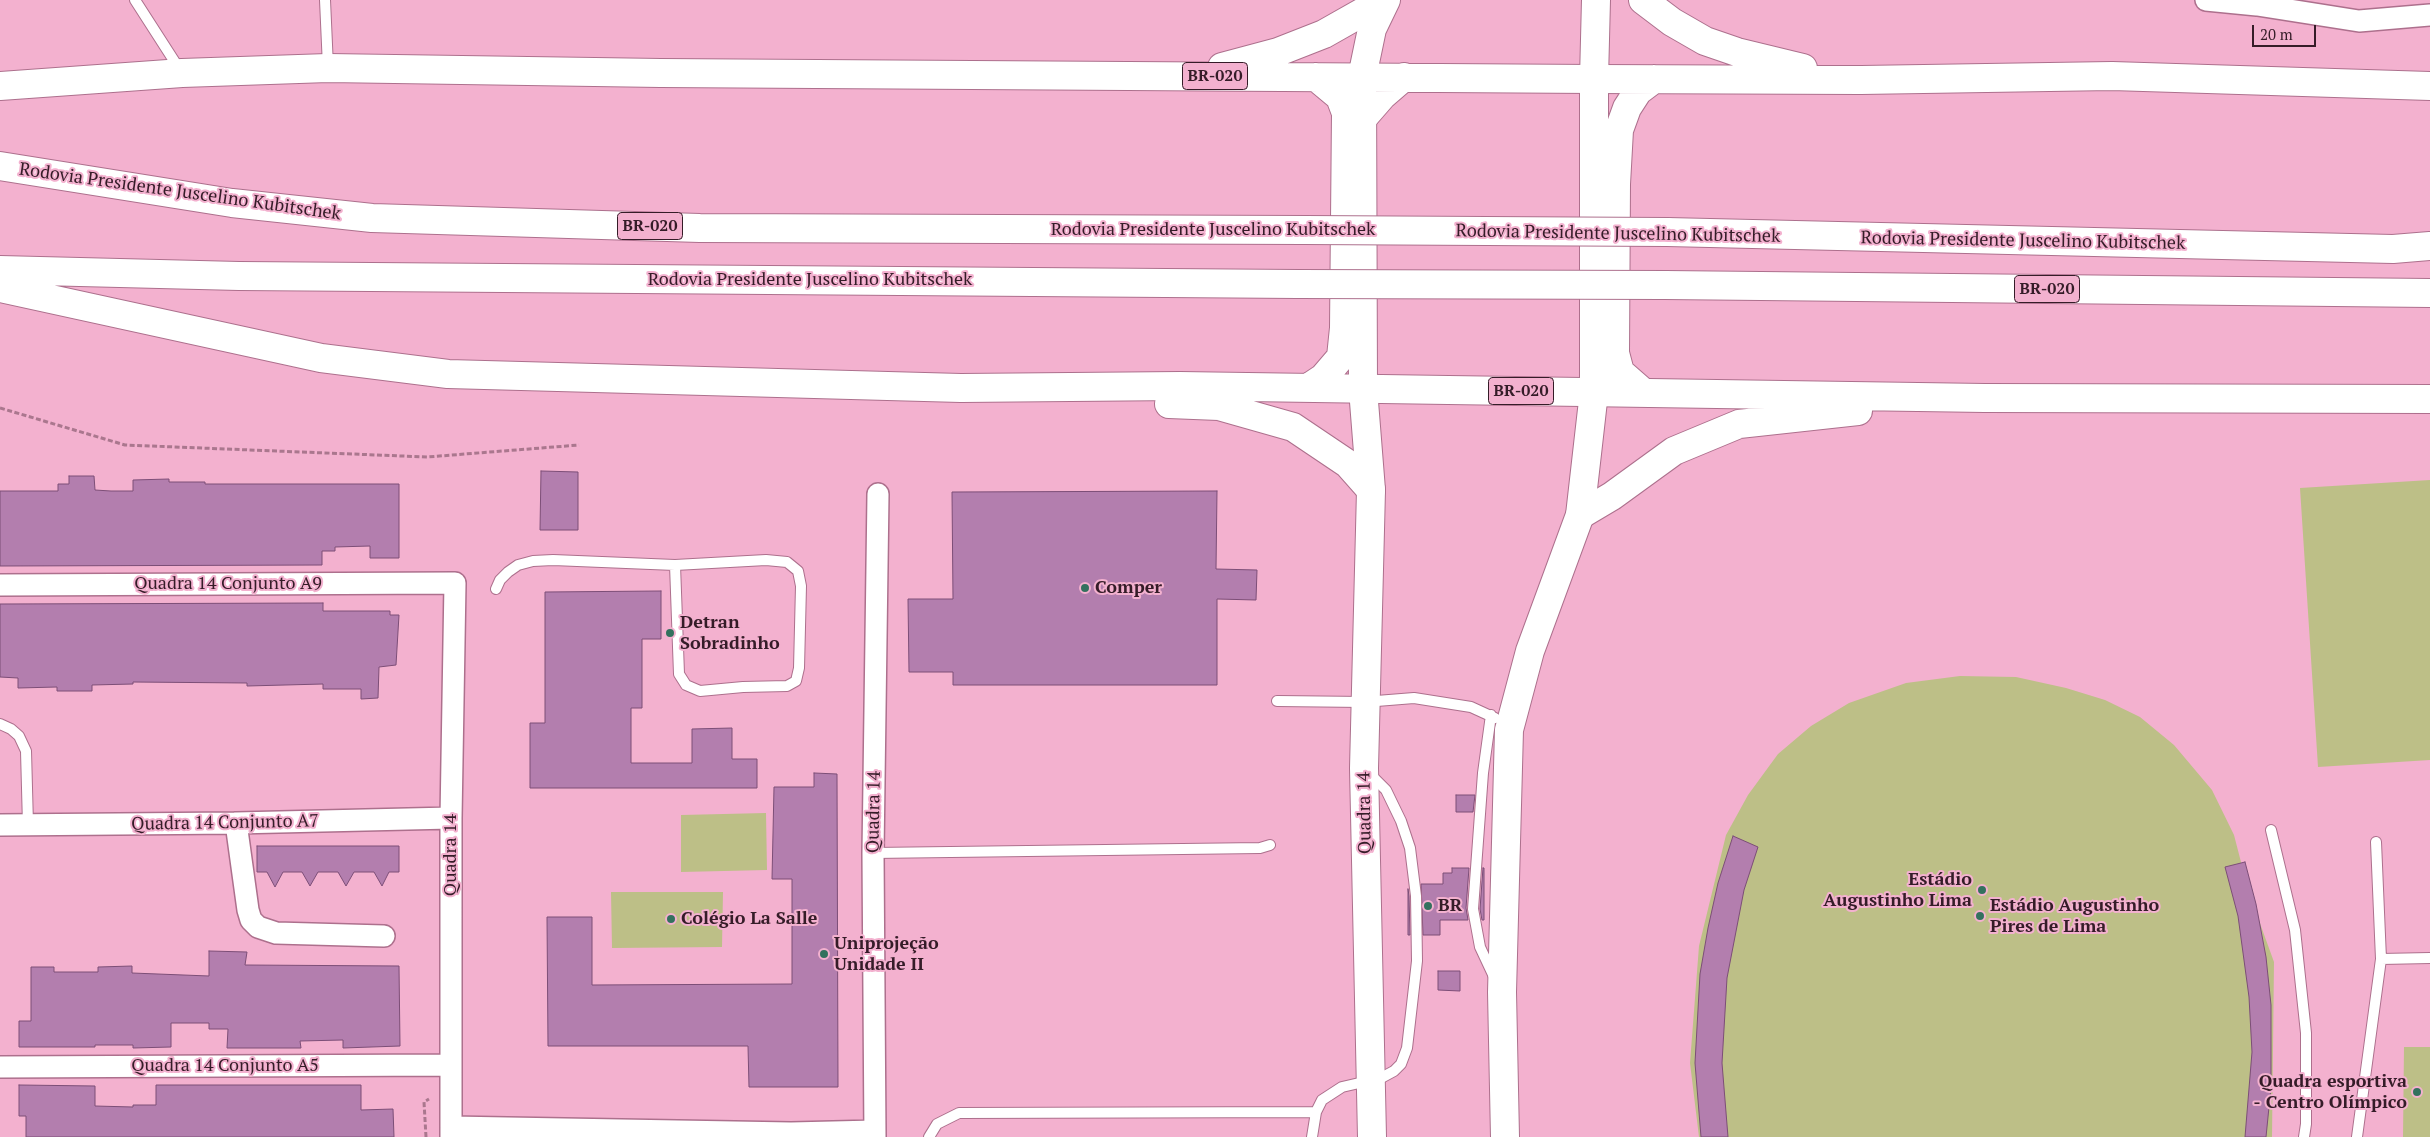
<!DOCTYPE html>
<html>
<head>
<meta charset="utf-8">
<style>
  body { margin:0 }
  #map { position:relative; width:2430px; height:1137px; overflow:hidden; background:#f3b1cf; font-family:"PT Serif",serif }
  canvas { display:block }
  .scale { position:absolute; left:2252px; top:25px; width:64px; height:22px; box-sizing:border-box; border:2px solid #351c28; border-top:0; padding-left:6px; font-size:15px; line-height:18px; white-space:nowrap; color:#351c28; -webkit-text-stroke:4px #f3b1cf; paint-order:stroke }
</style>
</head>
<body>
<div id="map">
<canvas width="2430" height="1137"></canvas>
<div class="scale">20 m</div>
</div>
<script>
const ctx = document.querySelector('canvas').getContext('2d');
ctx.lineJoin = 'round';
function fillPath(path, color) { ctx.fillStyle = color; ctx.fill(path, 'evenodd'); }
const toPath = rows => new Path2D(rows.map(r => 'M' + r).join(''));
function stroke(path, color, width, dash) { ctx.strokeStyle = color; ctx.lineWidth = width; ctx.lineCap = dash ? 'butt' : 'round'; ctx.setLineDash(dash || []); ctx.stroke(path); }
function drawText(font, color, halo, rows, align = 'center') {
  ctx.font = font + ' "PT Serif",serif'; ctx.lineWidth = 4; ctx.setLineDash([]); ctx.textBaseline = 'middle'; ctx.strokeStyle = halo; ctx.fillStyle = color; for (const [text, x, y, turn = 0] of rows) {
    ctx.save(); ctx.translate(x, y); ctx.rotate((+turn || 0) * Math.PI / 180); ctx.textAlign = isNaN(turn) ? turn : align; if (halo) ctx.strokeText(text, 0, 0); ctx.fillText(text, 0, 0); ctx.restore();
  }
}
fillPath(toPath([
  [2430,480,2430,760,2318,767,2300,488],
  [1960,676,2016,677,2066,688,2105,700,2140,717,2174,745,2212,790,2234,835,2249,893,2274,962,2272,1137,1699,1137,1690,1063,1699,946,1726,835,1748,795,1778,754,1811,726,1849,703,1906,683],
  [766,813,767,870,681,872,681,815],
  [611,892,723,892,722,947,612,948],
  [2404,1047,2430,1047,2430,1137,2403,1137]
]), '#bdbf87');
const building = toPath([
  [541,471,578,472,578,530,540,530,541,471],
  [69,476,94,476,95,490,111,491,133,491,133,480,169,479,169,482,205,482,205,484,399,484,399,558,370,558,370,546,335,547,335,551,322,551,322,565,0,566,0,491,58,491,58,484,69,484,69,476],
  [1217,491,1216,569,1257,570,1256,600,1217,599,1217,685,953,685,953,672,909,672,908,599,953,599,952,492,1217,491],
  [661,591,661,639,642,639,642,708,631,708,631,763,692,763,692,729,732,728,732,759,757,759,757,788,530,788,530,723,545,723,545,592,661,591],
  [323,603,323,611,390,611,390,615,399,615,396,665,379,667,378,698,361,699,361,689,323,689,323,684,247,686,247,683,133,682,133,684,92,685,92,691,57,691,57,687,18,688,18,678,0,677,0,604,323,603],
  [814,773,837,774,838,1087,749,1087,748,1046,548,1046,547,917,592,917,592,985,792,984,792,879,772,879,774,787,814,787,814,773],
  [1456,795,1475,795,1473,812,1456,812,1456,795],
  [1733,836,1758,847,1744,890,1727,978,1722,1063,1728,1137,1701,1137,1695,1063,1700,974,1708,928,1718,883,1733,836],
  [257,846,399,846,399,872,389,872,382,886,374,872,354,872,346,886,338,872,318,872,310,886,302,872,283,872,275,887,267,872,257,872,257,846],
  [2245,862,2256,904,2266,957,2271,1005,2271,1087,2266,1137,2245,1137,2252,1052,2249,997,2238,916,2225,867,2245,862],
  [1452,868,1469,868,1466,908,1468,920,1440,920,1440,935,1423,935,1421,884,1443,884,1443,873,1452,873,1452,868],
  [1483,868,1484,868,1484,920,1482,920,1480,909,1483,868],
  [1408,889,1409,896,1410,935,1408,935,1408,889],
  [209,951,247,952,245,965,399,966,400,1046,343,1048,343,1040,300,1041,301,1048,227,1048,228,1029,209,1029,209,1023,171,1023,171,1047,133,1048,133,1045,95,1045,95,1047,19,1047,19,1021,31,1021,31,967,54,967,54,972,98,972,98,967,132,966,132,973,209,976,209,951],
  [1438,971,1460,971,1460,991,1438,990,1438,971],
  [19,1085,95,1086,95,1106,133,1107,133,1105,156,1105,156,1085,361,1085,361,1110,393,1109,394,1137,26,1137,26,1116,19,1116,19,1085]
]);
fillPath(building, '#b37eae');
stroke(building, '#7c4e77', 1);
const service = toPath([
  [135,0,180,70],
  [325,0,328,67],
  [496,589,500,580,508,572,518,565,533,561,553,560,675,565,766,560,787,562,798,571,801,586,799,668,796,681,787,686,743,687,700,691,686,685,679,674,675,565],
  [1277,701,1364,702,1414,698,1471,707,1495,718],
  [1491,715,1483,773,1473,909,1480,947,1495,979],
  [0,724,11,729,19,736,26,751,28,825],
  [2271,830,2295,930,2306,1033,2306,1124,2304,1137],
  [873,853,1260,848,1270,845],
  [2381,959,2430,958],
  [929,1137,937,1124,959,1113,1316,1112],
  [1312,1137,1316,1112,1322,1100,1342,1087,1381,1078,1394,1071,1401,1064,1407,1048,1417,961,1416,896,1410,848,1401,821,1386,790,1370,774],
  [2357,1137,2381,959,2376,842]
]);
const minor = toPath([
  [2206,0,2257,5,2359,21,2430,15],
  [0,585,455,583,451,818,451,1137],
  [236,823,248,910,251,920,258,927,276,933,384,936],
  [0,825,236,823,451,818],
  [0,1067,450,1065],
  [451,1127,791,1133,875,1131],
  [875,1137,873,853,878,494]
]);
const secondary = toPath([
  [1363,389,1371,490,1364,768,1372,1137],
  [1505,1137,1502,992,1509,730,1530,651,1580,515,1594,392]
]);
const primary = toPath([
  [1363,389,1362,77,1372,29,1386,0],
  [1594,392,1594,79,1596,0]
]);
const trunk = toPath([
  [1643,0,1672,22,1705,41,1737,52,1803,68],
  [1222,67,1278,52,1324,34,1384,0],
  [0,86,182,73,328,68,661,73,1594,79,1861,80,2112,76,2430,86],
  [1362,119,1382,96,1404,77],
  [0,166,232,203,372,218,700,228,1305,230],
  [1667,232,2393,249,2430,246],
  [0,270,239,276,1298,284],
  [1665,285,2430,293],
  [0,288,321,358,448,374,961,388,1180,386,1985,398,2430,399],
  [1308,388,1323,378,1341,357,1344,328,1346,113,1340,97,1316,77],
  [1644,393,1620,372,1615,353,1616,184,1619,130,1627,108,1638,91,1654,79],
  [1169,404,1219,406,1293,427,1348,464,1371,490],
  [1580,515,1612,496,1674,451,1739,424,1858,411]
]);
stroke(service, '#ad708d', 12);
stroke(minor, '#ad708d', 24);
stroke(secondary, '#ad708d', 30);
stroke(primary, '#ad708d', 30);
stroke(trunk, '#ad708d', 30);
stroke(toPath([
  [0,408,125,445,427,457,579,445],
  [426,1137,424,1102,429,1099]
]), '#aa778e', 3, [5, 2.5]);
stroke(service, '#fff', 10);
stroke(minor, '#fff', 21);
stroke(secondary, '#fff', 28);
stroke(primary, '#fff', 28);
stroke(trunk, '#fff', 28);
const trunkBridge = toPath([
  [1305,230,1667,232],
  [1298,284,1665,285]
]);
stroke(trunkBridge, '#ad708d', 30, []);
stroke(trunkBridge, '#fff', 28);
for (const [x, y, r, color] of [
  [1085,588,5,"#33715e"],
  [670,633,5,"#33715e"],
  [1982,890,5,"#33715e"],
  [1428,906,5,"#33715e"],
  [1980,916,5,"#33715e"],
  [671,919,5,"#33715e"],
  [824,954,5,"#33715e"],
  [2417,1092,5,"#33715e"]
]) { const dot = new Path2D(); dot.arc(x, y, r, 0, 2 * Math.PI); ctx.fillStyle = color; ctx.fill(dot); stroke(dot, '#f3b1cf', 2); }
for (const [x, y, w] of [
  [1215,76,65],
  [650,226,65],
  [2047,289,65],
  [1521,391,65]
]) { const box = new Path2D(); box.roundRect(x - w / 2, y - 13.5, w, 27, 4); ctx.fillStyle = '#f3b1cf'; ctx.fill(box); stroke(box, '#351c28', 1); }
drawText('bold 16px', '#351c28', null, [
  ["BR-020",1215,76],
  ["BR-020",650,226],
  ["BR-020",2047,289],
  ["BR-020",1521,391]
]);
drawText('18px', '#351c28', '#f3b1cf', [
  ["Rodovia Presidente Juscelino Kubitschek",180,192,8],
  ["Rodovia Presidente Juscelino Kubitschek",1213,230],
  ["Rodovia Presidente Juscelino Kubitschek",1618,234,1],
  ["Rodovia Presidente Juscelino Kubitschek",2023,241,1],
  ["Rodovia Presidente Juscelino Kubitschek",810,280],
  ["Quadra 14 Conjunto A9",228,584],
  ["Quadra 14",874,812,-89],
  ["Quadra 14",1365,813,-91],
  ["Quadra 14 Conjunto A7",225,823,-1],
  ["Quadra 14",451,855,-90],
  ["Quadra 14 Conjunto A5",225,1066]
]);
drawText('bold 18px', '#351c28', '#f3b1cf', [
  ["Comper",1095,588],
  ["Detran",680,623],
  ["Sobradinho",680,644],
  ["Estádio",1972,880,"right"],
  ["Augustinho Lima",1972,901,"right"],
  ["BR",1438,906],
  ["Estádio Augustinho",1990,906],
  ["Pires de Lima",1990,927],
  ["Colégio La Salle",681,919],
  ["Uniprojeção",834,944],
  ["Unidade II",834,965],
  ["Quadra esportiva",2407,1082,"right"],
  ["- Centro Olímpico",2407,1103,"right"]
], 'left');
</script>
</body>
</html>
